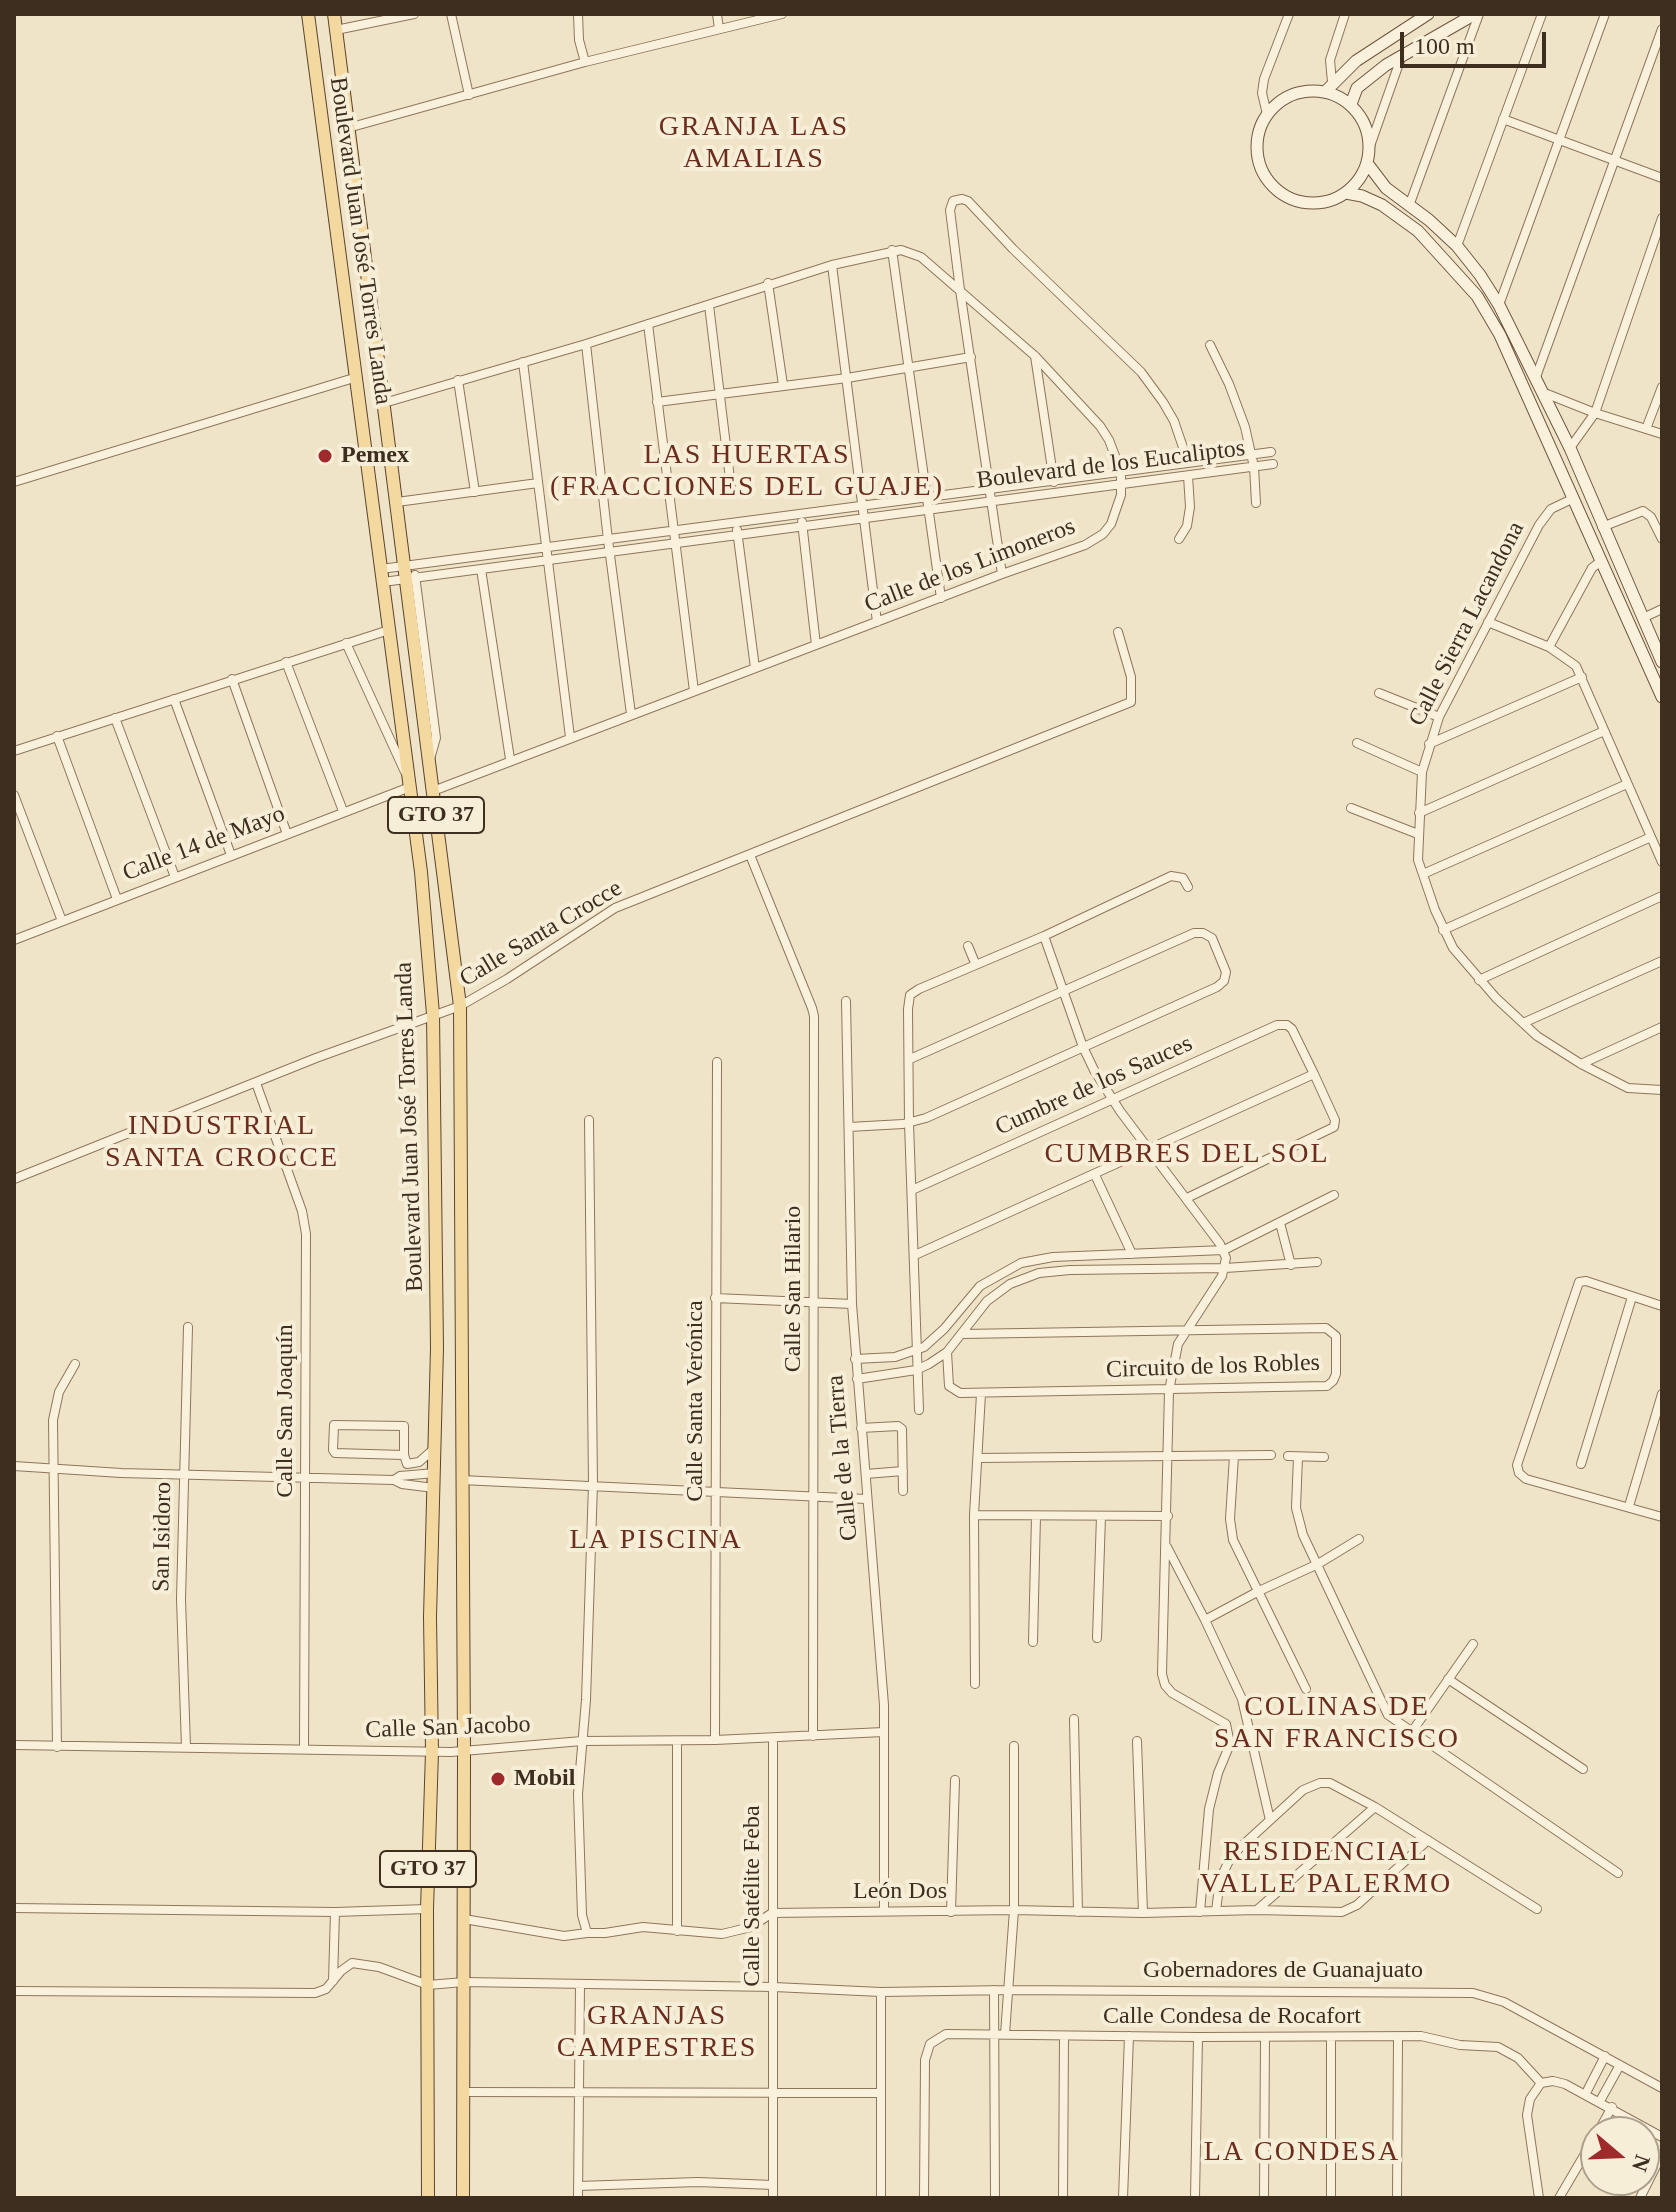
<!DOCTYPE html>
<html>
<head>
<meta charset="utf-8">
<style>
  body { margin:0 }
  #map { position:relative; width:1676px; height:2212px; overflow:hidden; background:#f0e4c8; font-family:"Times New Roman",serif }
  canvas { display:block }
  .frame { position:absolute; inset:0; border:16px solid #3d2e20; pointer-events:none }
  .north { position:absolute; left:1580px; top:2116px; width:80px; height:80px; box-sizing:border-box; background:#f7eed8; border:2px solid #ada18e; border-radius:50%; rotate:109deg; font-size:22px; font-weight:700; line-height:32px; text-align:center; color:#3d2e20 }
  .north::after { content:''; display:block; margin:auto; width:28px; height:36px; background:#9e2a2b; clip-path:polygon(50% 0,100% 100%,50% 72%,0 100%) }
  .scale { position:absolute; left:1400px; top:32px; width:146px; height:36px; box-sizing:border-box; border:4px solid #3d2e20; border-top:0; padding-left:10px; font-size:24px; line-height:28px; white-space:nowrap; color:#3d2e20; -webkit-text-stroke:6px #f7eed8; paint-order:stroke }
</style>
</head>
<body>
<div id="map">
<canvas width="1676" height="2212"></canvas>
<div class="frame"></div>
<div class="north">N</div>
<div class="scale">100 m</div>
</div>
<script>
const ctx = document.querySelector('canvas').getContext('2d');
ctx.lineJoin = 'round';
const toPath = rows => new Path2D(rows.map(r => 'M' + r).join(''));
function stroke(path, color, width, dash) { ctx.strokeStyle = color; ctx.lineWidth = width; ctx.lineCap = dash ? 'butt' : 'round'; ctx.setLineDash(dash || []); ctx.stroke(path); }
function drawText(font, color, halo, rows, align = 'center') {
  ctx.font = font + ' "Times New Roman",serif'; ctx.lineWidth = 8; ctx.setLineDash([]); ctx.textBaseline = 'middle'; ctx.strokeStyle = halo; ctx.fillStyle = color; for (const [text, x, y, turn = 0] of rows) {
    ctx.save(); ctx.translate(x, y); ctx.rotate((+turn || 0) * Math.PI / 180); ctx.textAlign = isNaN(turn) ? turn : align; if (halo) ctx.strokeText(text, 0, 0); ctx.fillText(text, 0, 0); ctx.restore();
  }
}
const street = toPath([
  [451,14,469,95],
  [578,14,579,40,585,62],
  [717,14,719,29],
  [336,30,414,14],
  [1332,82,1330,60,1345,14],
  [1267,114,1262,93,1264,79,1289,14],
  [1503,119,1662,178],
  [348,128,585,62,782,14],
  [1369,149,1402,55],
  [1409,206,1479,14],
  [1457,246,1542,14],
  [892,250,941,598],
  [832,265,877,622],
  [768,283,783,385],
  [709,305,731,487],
  [1499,305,1605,14],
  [648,324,694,691],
  [586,344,608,540,631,714],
  [1210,345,1229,384,1245,427,1254,467,1256,503],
  [1035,356,1054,482],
  [523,362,570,737],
  [1536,377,1662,29],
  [458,380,475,492],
  [1542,392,1595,413,1662,434],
  [657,402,847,378,971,357],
  [384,403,586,344,832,265,901,250,921,257,1035,356,1100,426,1109,440,1121,472,1121,495,1111,524,1103,534,1085,545,1002,574,433,791],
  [1646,429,1662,387],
  [1570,448,1595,413,1662,218],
  [14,482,357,377],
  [1572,499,1551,509,1539,525,1439,717,1422,772,1418,860,1435,910,1453,948,1496,998,1537,1036,1581,1064,1628,1088,1662,1090],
  [397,502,538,483],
  [802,522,816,645],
  [1602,527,1643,511,1651,517,1662,539],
  [737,530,755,668],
  [1179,539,1187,526,1190,507,1188,476],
  [381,569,1271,452],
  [481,569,510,759],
  [1002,574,960,290,950,210,953,201,962,199,968,201,1013,249,1141,372,1163,402,1174,421,1188,462],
  [415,575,436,738,430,759],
  [383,582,1273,464],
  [1643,618,1662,609],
  [1488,622,1549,647,1576,666,1662,862],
  [346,643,405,772],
  [1549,647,1592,568,1601,561],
  [286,662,343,811],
  [232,679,287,834],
  [1379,693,1439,717],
  [174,699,231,855],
  [115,718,175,877],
  [57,736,117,899],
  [1357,743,1422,772],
  [1429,744,1582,677],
  [14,751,389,630],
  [14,795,62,921],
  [1351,808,1418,834],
  [1419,813,1604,731],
  [750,855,812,1008,814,1016,813,1736],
  [1423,874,1627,784],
  [1443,930,1651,837],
  [1044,936,1083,1047,1094,1070,1120,1111,1220,1244,1226,1258,1222,1276,1178,1344,1169,1391,1162,1674,1165,1685,1172,1693,1226,1724,1230,1744,1218,1773,1209,1809,1200,1912],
  [14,940,410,787],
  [968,946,975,963],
  [1479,980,1662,896],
  [846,1001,852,1304,884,1705,884,1911],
  [1523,1023,1662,961],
  [1581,1064,1662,1027],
  [256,1083,302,1211,306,1234,304,1749],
  [589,1120,593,1484,586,1700,578,1794,582,1915,587,1933,605,1933,643,1927,722,1934,751,1927,772,1913,1014,1910,1143,1913,1257,1910,1342,1912,1357,1905,1428,1840],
  [849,1127,903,1124,926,1118,1217,987,1224,981,1226,972,1212,938,1203,933,1194,933,910,1059],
  [1095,1175,1132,1254],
  [14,1179,316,1058,460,1006,507,979,615,908,1131,702,1131,677,1118,632],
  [912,1190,1277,1025,1287,1025,1292,1029,1314,1074,1335,1120,1334,1127,1187,1198],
  [1280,1223,1291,1265],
  [915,1255,1314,1074],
  [715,1298,852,1304],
  [1662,1306,1586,1281,1579,1282,1517,1465,1519,1473,1526,1479,1662,1517],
  [947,1352,949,1386,960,1393,1327,1386,1333,1381,1336,1374,1336,1336,1326,1328,962,1334],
  [855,1359,895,1357,924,1347,944,1329,980,1286,1021,1263,1053,1257,1224,1250,1334,1195],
  [857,1379,916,1370,929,1364,947,1352,987,1301,1010,1284,1039,1273,1070,1270,1225,1268,1317,1262],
  [919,1410,909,1123,908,1009,910,995,919,989,1044,936,1171,876,1183,878,1188,887],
  [861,1428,898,1426,902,1429,903,1491],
  [404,1455,335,1453,333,1450,334,1425,404,1426,404,1455,407,1464,419,1462,435,1448],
  [1234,1456,1230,1519,1233,1540,1306,1689],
  [1288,1456,1324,1457],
  [1298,1457,1296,1508,1303,1535,1388,1715,1618,1873],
  [978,1458,1271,1455],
  [1581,1464,1632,1297],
  [14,1466,121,1473,394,1480,402,1484,434,1488],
  [866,1474,903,1471],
  [394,1480,400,1476,435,1473],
  [461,1480,866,1499],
  [1629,1506,1662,1394],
  [974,1515,1168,1516],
  [1167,1547,1205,1620,1242,1699,1270,1820],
  [1205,1620,1259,1591,1318,1564,1359,1539],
  [1097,1638,1101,1516],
  [1033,1642,1036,1516],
  [1448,1679,1583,1769],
  [975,1684,974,1515,981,1394],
  [1074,1719,1078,1912],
  [1411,1733,1473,1644],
  [715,1740,717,1062],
  [677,1741,677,1931],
  [1137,1741,1143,1913],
  [14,1745,451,1752,582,1741,715,1740,883,1732],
  [57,1747,53,1420,59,1392,75,1364],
  [186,1747,181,1599,188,1327],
  [14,1908,335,1912,427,1909],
  [1258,1909,1375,1807],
  [1216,1911,1220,1879,1232,1855,1303,1790,1320,1783,1330,1783,1375,1807,1537,1909],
  [951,1912,955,1780],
  [464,1919,564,1936,587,1933],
  [333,1981,335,1912],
  [994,1990,995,2198],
  [14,1991,315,1993,326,1989,341,1971,352,1963,379,1967,428,1985,464,1982,774,1987,881,1992,1007,1990,1473,1993,1504,2002,1662,2088],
  [1005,2034,1014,1910,1014,1746],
  [1331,2038,1331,2198],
  [463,2092,880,2093],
  [1586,2093,1605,2056],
  [1600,2101,1620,2065],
  [1598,2132,1612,2107],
  [578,2186,698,2182,773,2185],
  [578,2198,580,1984],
  [773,2198,773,1738],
  [881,2198,881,1992],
  [924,2198,925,2060,930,2044,946,2034,1198,2037,1421,2036,1460,2045,1498,2047,1518,2058,1541,2083,1553,2081,1565,2084,1662,2137],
  [1063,2198,1064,2037],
  [1123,2198,1129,2036],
  [1195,2198,1198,2037],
  [1264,2198,1265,2037],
  [1397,2198,1398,2037],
  [1539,2198,1527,2115,1530,2099,1541,2083],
  [1559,2198,1596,2135],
  [1640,2198,1662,2154]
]);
const secondary = toPath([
  '1257 147a56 56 0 1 1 112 0a56 56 0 1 1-112 0Z',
  [1325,92,1356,61,1428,14],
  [1351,104,1357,88,1386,65,1475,14],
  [1367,163,1386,188,1429,220,1457,246,1480,275,1499,305,1570,448,1662,662],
  [1346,193,1362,196,1382,205,1418,231,1477,296,1500,335,1662,697]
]);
const primary = toPath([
  [308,14,421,872,433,1014,437,1348,430,1617,432,1752,427,1909,428,2198],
  [334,14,460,1006,464,1752,463,2198]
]);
stroke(street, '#8d765c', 10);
stroke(secondary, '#6f573f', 13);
stroke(primary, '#5b4430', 14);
stroke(street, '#faf1dc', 8);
stroke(secondary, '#faf1dc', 11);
stroke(primary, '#f3d9a0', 12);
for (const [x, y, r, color] of [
  [325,456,8,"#9e2a2b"],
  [498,1779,8,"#9e2a2b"]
]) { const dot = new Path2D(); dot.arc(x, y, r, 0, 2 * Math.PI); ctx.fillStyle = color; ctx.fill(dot); stroke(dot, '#f7eed8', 3); }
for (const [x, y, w] of [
  [436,815,96],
  [428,1869,96]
]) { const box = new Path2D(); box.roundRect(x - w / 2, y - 18, w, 36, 6); ctx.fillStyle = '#f7eed8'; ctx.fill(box); stroke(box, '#3d2e20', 2); }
drawText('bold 22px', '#3d2e20', null, [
  ["GTO 37",436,815],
  ["GTO 37",428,1869]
]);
drawText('24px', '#3d2e20', '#f7eed8', [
  ["Boulevard Juan José Torres Landa",360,241,82],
  ["Boulevard de los Eucaliptos",1111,465,-7],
  ["Calle de los Limoneros",970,566,-21],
  ["Calle Sierra Lacandona",1467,624,-63],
  ["Calle 14 de Mayo",204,844,-21],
  ["Calle Santa Crocce",541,934,-31],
  ["Cumbre de los Sauces",1094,1086,-24],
  ["Boulevard Juan José Torres Landa",410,1127,-92],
  ["Calle San Hilario",794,1289,-90],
  ["Circuito de los Robles",1213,1367,-2],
  ["Calle Santa Verónica",696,1401,-90],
  ["Calle San Joaquín",286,1411,-90],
  ["Calle de la Tierra",843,1458,-95],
  ["San Isidoro",163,1537,-89],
  ["Calle San Jacobo",448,1728,-2],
  ["León Dos",900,1892],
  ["Calle Satélite Feba",753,1896,-90],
  ["Gobernadores de Guanajuato",1283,1971],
  ["Calle Condesa de Rocafort",1232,2017]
]);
drawText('bold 24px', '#3d2e20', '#f7eed8', [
  ["Pemex",341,456],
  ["Mobil",514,1779]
], 'left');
ctx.letterSpacing = '2px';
drawText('28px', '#6b2e1e', '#f7eed8', [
  ["GRANJA LAS",754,128],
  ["AMALIAS",754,160],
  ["LAS HUERTAS",747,456],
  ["(FRACCIONES DEL GUAJE)",747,488],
  ["INDUSTRIAL",222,1127],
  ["SANTA CROCCE",222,1159],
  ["CUMBRES DEL SOL",1187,1155],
  ["LA PISCINA",656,1541],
  ["COLINAS DE",1337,1708],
  ["SAN FRANCISCO",1337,1740],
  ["RESIDENCIAL",1326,1853],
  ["VALLE PALERMO",1326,1885],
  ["GRANJAS",657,2017],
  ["CAMPESTRES",657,2049],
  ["LA CONDESA",1302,2153]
]);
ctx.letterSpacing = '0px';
</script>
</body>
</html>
